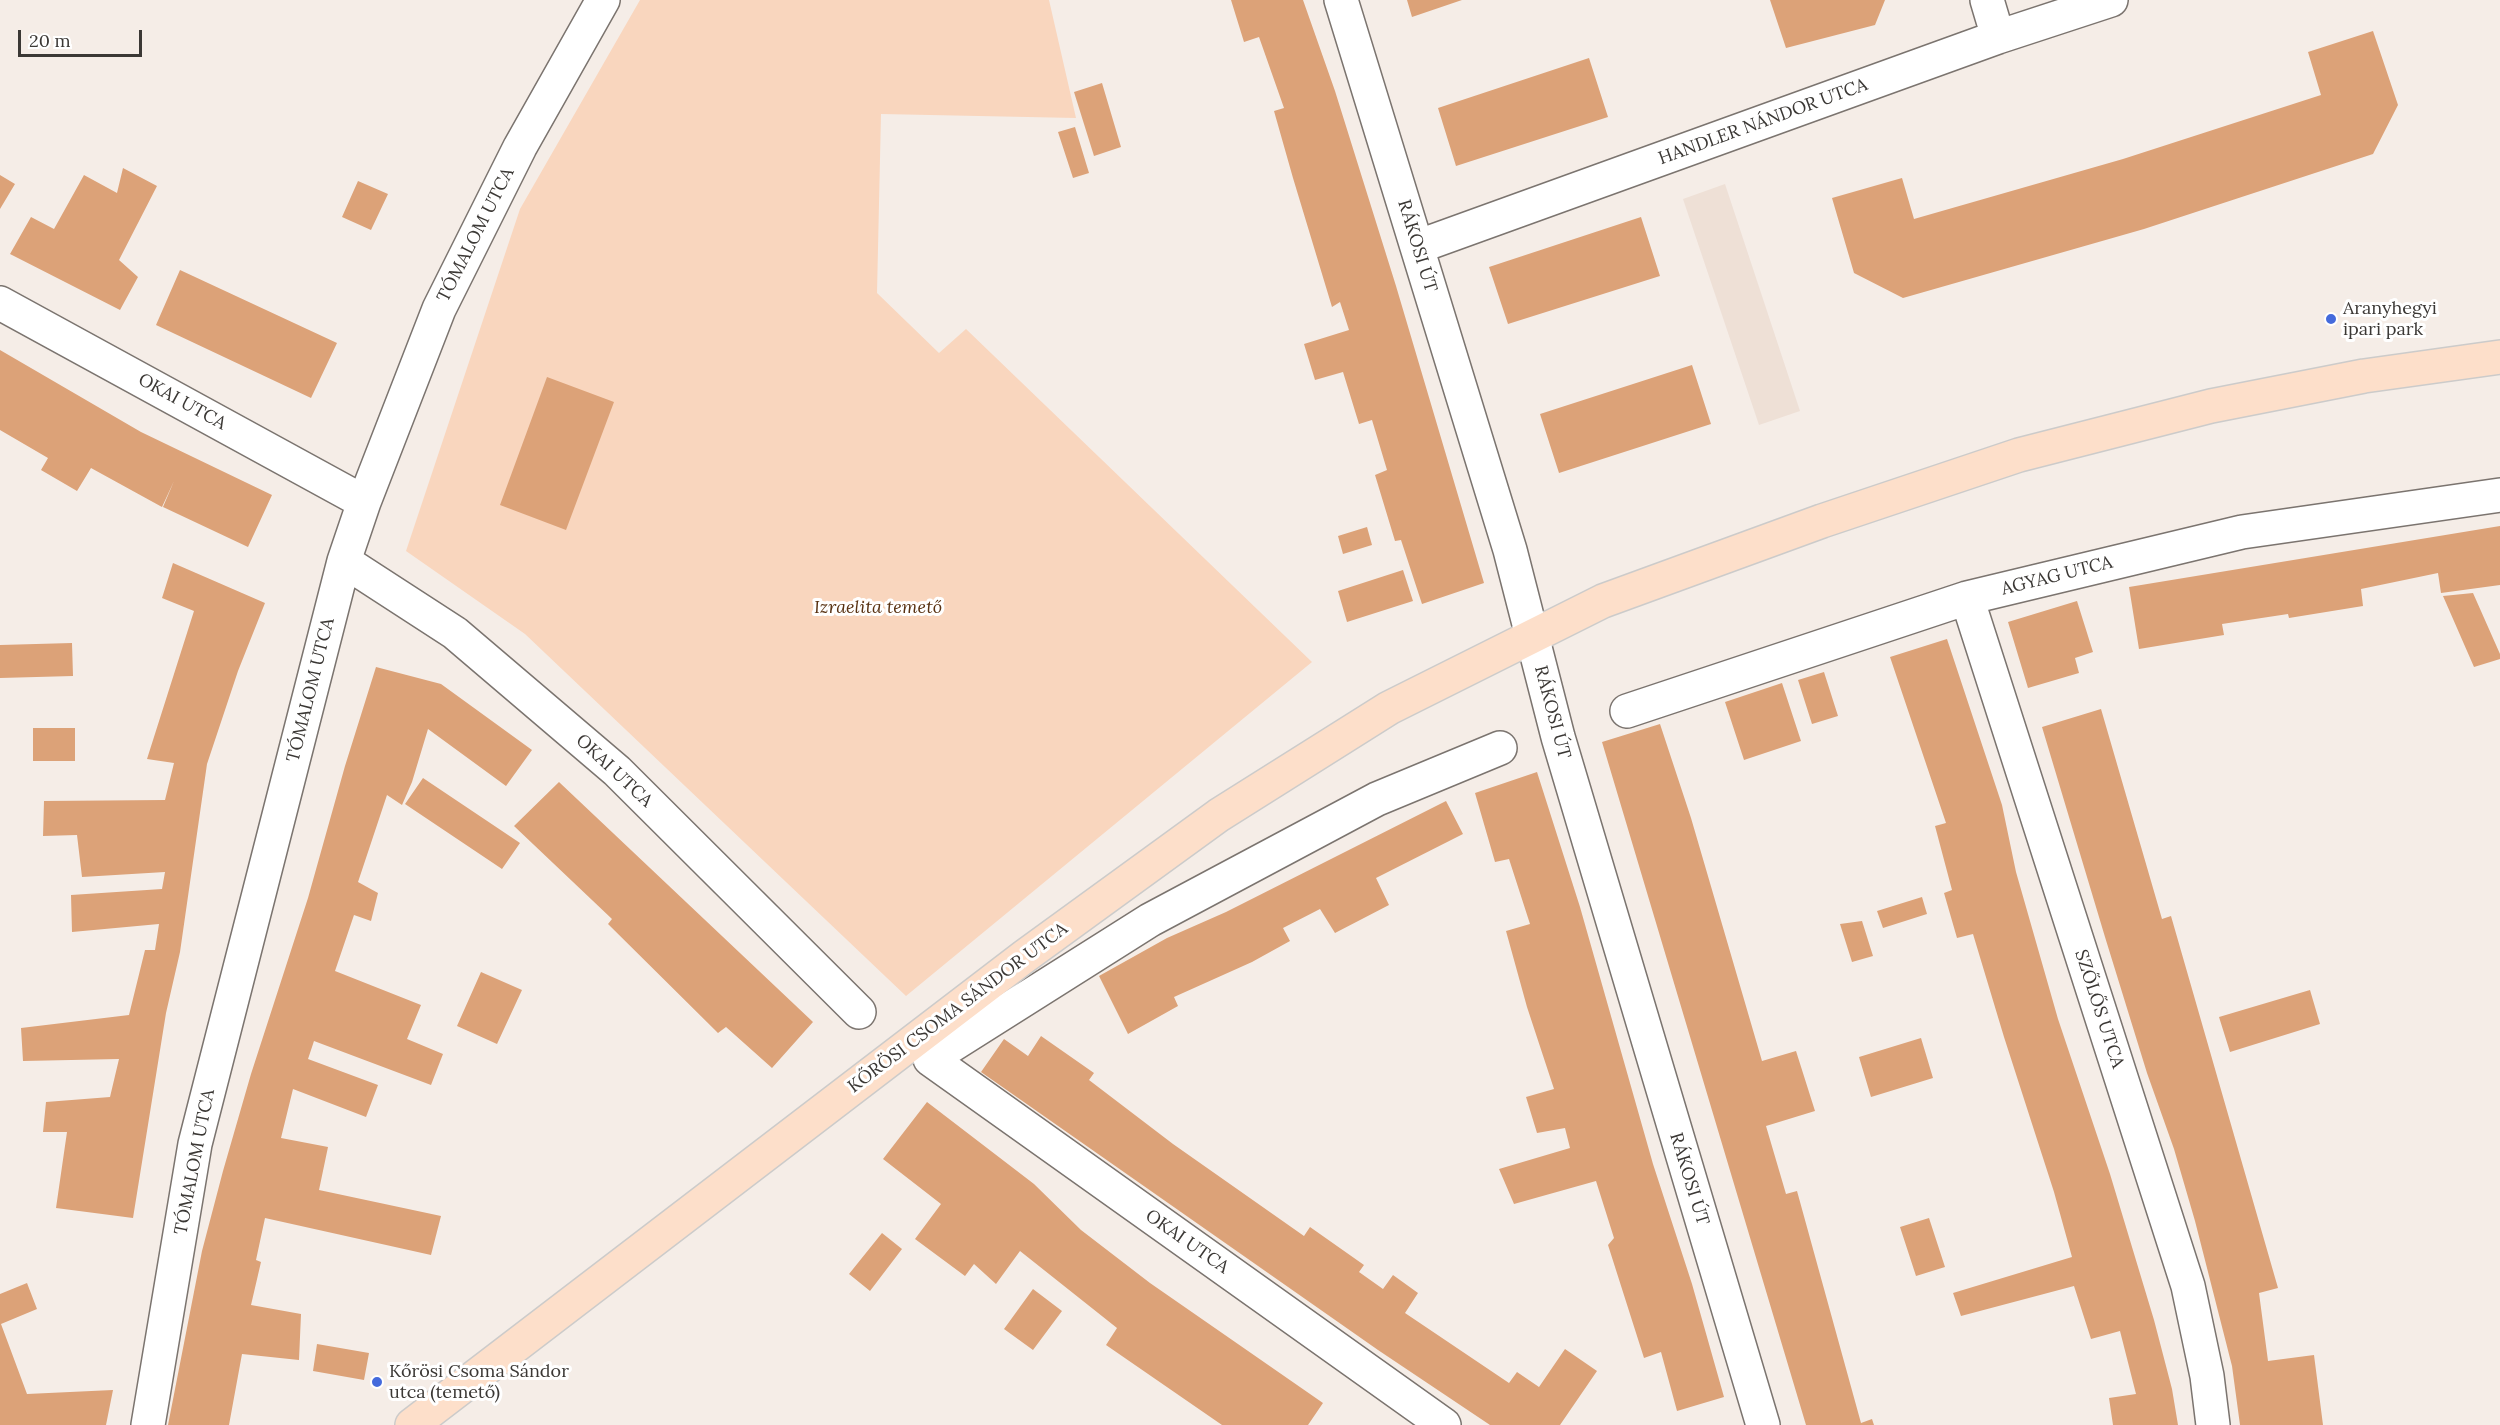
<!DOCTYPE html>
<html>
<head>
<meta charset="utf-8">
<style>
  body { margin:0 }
  #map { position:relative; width:2500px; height:1425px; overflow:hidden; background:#f5ede7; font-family:Lora,serif }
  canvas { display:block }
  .scale { position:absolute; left:18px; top:30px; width:124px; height:27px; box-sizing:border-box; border:3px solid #3b3835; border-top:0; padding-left:8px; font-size:18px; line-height:21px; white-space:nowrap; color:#3b3835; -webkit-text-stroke:4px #fff; paint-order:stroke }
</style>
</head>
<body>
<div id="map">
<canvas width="2500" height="1425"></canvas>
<div class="scale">20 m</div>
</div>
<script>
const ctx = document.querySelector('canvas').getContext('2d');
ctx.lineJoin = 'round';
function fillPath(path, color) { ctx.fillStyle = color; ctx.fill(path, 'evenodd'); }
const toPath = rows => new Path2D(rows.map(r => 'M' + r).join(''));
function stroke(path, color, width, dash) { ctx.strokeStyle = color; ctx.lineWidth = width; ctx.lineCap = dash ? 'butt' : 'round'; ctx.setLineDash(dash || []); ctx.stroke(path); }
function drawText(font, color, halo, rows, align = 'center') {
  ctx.font = font + ' Lora,serif'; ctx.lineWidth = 6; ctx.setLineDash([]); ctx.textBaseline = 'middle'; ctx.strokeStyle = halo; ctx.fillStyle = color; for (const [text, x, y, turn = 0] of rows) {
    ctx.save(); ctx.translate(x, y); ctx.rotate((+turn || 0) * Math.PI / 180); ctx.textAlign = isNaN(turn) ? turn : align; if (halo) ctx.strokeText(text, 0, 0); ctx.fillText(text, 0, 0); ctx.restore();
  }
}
fillPath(toPath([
  [1725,184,1800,411,1759,425,1683,199]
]), '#eee0d6');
fillPath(toPath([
  [640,0,1049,0,1076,118,881,114,877,293,939,353,966,329,1312,662,906,996,525,634,406,551,520,209]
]), '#f9d6be');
fillPath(toPath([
  [1231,0,1303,0,1335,91,1396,286,1484,583,1422,604,1401,540,1395,541,1375,475,1387,470,1372,420,1359,424,1343,372,1315,380,1304,344,1349,330,1340,302,1332,307,1293,178,1274,111,1284,108,1259,37,1244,42],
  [1407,0,1462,0,1412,17],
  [1770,0,1885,0,1875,25,1786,48],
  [2373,31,2398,105,2373,154,2144,229,1903,298,1854,273,1832,198,1902,178,1914,219,2123,159,2321,95,2308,52],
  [1589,58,1608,117,1456,166,1438,108],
  [1102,83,1121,147,1094,156,1074,92],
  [1075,127,1089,173,1073,178,1058,132],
  [123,168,157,186,119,260,138,277,120,310,10,254,31,217,54,229,84,175,117,193],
  [0,175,15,184,0,209],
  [358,181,388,194,371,230,342,217],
  [1641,217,1660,276,1508,324,1489,267],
  [180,270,337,343,311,398,156,325],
  [0,350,141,432,272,495,248,547,163,507,174,481,162,507,91,468,77,491,41,470,48,458,0,430],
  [1692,365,1711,424,1559,473,1540,414],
  [547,377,614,402,566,530,500,505],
  [2500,526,2500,585,2441,593,2438,573,2361,589,2363,606,2289,618,2288,614,2222,624,2224,635,2139,649,2129,587],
  [1367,527,1372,545,1343,554,1338,536],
  [173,563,265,603,238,671,207,764,180,952,166,1013,133,1218,56,1208,67,1132,43,1132,46,1102,110,1097,119,1059,23,1061,21,1028,129,1015,145,950,155,950,159,924,72,932,71,895,162,889,165,872,82,877,77,835,43,836,44,801,165,800,174,763,147,759,194,611,162,598],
  [1403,570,1413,601,1347,622,1338,591],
  [2473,593,2500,654,2500,659,2474,667,2443,596],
  [2077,601,2093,652,2075,658,2079,673,2028,688,2008,622],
  [1947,639,2002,805,2016,872,2058,1019,2110,1174,2154,1320,2172,1389,2178,1425,2113,1425,2109,1398,2136,1394,2120,1331,2091,1339,2074,1286,1961,1316,1953,1293,2072,1257,2054,1192,2004,1037,1973,934,1957,938,1944,893,1952,890,1935,826,1946,823,1890,657],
  [72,643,73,676,0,678,0,645],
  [376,667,441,684,532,750,506,786,428,729,412,782,402,805,387,795,358,882,378,893,371,921,354,915,335,971,421,1005,407,1039,443,1054,431,1085,314,1041,308,1059,378,1085,366,1117,293,1089,281,1138,328,1147,319,1190,441,1216,431,1255,265,1218,256,1260,261,1262,251,1305,301,1314,299,1360,242,1354,229,1425,168,1425,202,1251,223,1171,251,1074,308,898,345,766],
  [1824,672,1838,716,1812,724,1798,680],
  [1782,683,1801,741,1744,760,1725,702],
  [2101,709,2162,919,2171,916,2278,1288,2259,1293,2268,1361,2314,1355,2323,1425,2240,1425,2232,1366,2195,1221,2174,1149,2147,1073,2105,937,2042,727],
  [1660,724,1691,818,1762,1061,1796,1051,1815,1111,1766,1126,1786,1194,1797,1191,1861,1423,1872,1419,1874,1425,1806,1425,1602,742],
  [33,728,75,728,75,761,33,761],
  [1537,772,1580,907,1653,1164,1692,1284,1724,1397,1677,1411,1661,1352,1644,1358,1608,1245,1614,1238,1596,1181,1514,1204,1499,1169,1570,1148,1565,1128,1537,1133,1526,1097,1554,1089,1527,1007,1506,931,1530,924,1509,859,1495,862,1475,793],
  [423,778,520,843,502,869,405,804],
  [559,782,813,1022,772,1068,726,1027,718,1033,608,924,612,919,514,826],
  [1446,801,1463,834,1376,878,1389,905,1335,933,1320,909,1283,928,1290,941,1252,962,1174,997,1178,1006,1128,1034,1099,976,1167,938,1226,912],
  [1922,897,1927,914,1883,928,1877,911],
  [1862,921,1873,956,1852,962,1840,924],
  [481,972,522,990,497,1044,457,1026],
  [2310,990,2320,1024,2230,1052,2219,1017],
  [1041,1036,1094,1073,1089,1080,1173,1144,1304,1236,1310,1227,1364,1265,1359,1272,1383,1289,1393,1275,1418,1293,1405,1313,1509,1383,1517,1372,1539,1387,1565,1349,1597,1371,1560,1425,1490,1425,1378,1350,981,1072,1004,1039,1028,1056],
  [1921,1038,1933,1078,1871,1097,1859,1057],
  [927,1102,1034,1184,1081,1230,1150,1283,1323,1403,1308,1425,1222,1425,1106,1345,1117,1328,1020,1251,996,1284,974,1264,965,1276,915,1239,941,1204,883,1159],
  [1929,1218,1945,1267,1916,1276,1900,1227],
  [882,1233,902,1249,870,1291,849,1274],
  [27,1283,37,1309,1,1324,27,1394,113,1390,106,1425,0,1425,0,1294],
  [1033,1289,1062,1311,1033,1350,1004,1329],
  [317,1344,369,1353,364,1380,313,1371]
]), '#dca278');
const street = toPath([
  [1341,0,1510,550,1558,737,1763,1425],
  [1987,0,1998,37],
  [1417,247,1998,37,2111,0],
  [0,303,364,502],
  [344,561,455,633,617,771,859,1012],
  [1967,598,2188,1286,2207,1376,2213,1425],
  [1627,711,1967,598,2242,532,2500,495],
  [148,1425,195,1144,344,561,364,502,439,309,520,147,603,0],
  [1444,1425,930,1059,1150,920,1377,799,1500,748]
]);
const primary = toPath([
  [412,1425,1025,956,1219,815,1389,708,1603,601,1822,521,2019,455,2211,406,2364,376,2500,357]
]);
stroke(street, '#7b746f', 36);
stroke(primary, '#cccbca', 36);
stroke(street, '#fff', 33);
stroke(primary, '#fddfca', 33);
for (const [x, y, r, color] of [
  [2331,319,6,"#446adc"],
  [377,1382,6,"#446adc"]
]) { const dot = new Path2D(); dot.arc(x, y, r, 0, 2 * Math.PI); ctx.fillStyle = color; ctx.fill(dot); stroke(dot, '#fff', 2); }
drawText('18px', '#3b3835', '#fff', [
  ["HANDLER NÁNDOR UTCA",1763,122,-20],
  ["TÓMALOM UTCA",476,235,-63],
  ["RÁKOSI ÚT",1417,246,73],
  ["OKAI UTCA",182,402,29],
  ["AGYAG UTCA",2057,576,-14],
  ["TÓMALOM UTCA",311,690,-76],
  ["RÁKOSI ÚT",1552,712,75],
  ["OKAI UTCA",614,771,43],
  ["KŐRÖSI CSOMA SÁNDOR UTCA",958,1008,-37],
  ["SZŐLŐS UTCA",2099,1009,72],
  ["TÓMALOM UTCA",195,1162,-79],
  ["RÁKOSI ÚT",1689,1179,73],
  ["OKAI UTCA",1187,1242,35]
]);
drawText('18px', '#3b3835', '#fff', [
  ["Aranyhegyi",2343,309],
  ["ipari park",2343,330],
  ["Kőrösi Csoma Sándor",389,1372],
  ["utca (temető)",389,1393]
], 'left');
drawText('italic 18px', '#583111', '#fff', [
  ["Izraelita temető",878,608]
]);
</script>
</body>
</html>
